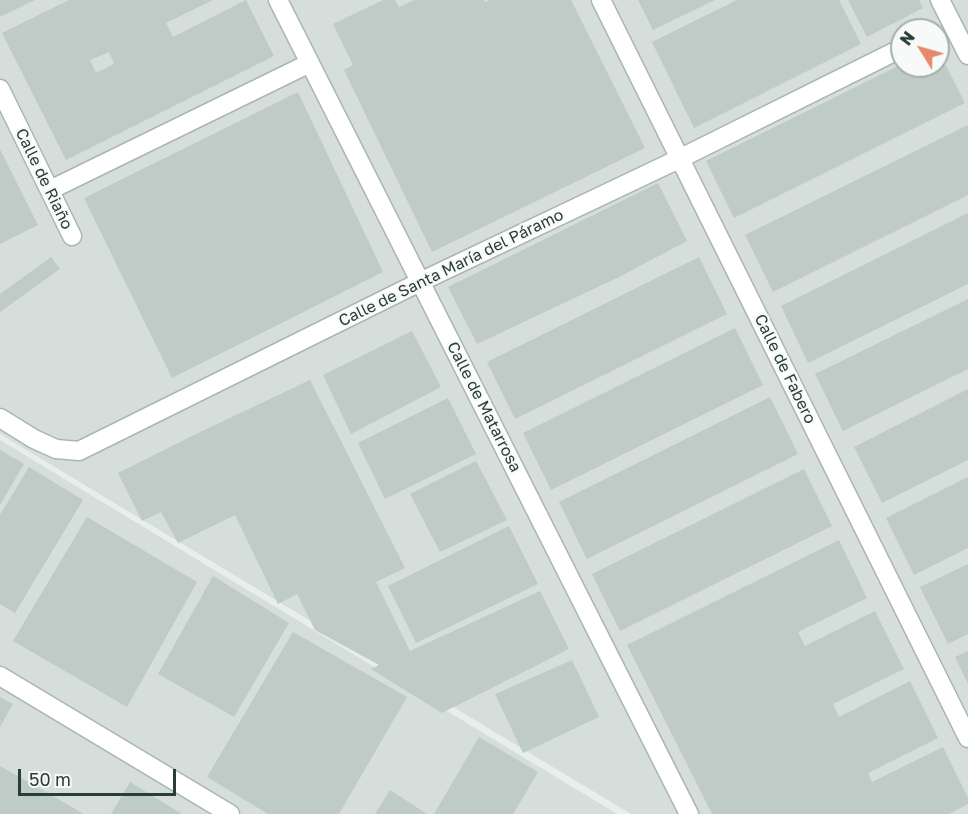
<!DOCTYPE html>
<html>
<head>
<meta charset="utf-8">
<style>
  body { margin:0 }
  #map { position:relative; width:968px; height:814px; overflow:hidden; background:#e7eeeb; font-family:"Golos Text",sans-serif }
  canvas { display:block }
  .north { position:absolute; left:890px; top:18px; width:60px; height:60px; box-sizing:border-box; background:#f7faf9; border:2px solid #a4afac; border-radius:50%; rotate:307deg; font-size:16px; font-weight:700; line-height:24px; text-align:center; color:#273f38 }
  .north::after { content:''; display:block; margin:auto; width:21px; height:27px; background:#e58a6d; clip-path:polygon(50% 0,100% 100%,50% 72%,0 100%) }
  .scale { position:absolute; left:18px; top:769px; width:158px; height:27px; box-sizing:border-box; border:3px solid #273f38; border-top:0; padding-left:8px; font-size:18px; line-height:21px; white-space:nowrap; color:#273f38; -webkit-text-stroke:4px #f7faf9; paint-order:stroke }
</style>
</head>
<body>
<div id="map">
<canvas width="968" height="814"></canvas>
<div class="north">N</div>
<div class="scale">50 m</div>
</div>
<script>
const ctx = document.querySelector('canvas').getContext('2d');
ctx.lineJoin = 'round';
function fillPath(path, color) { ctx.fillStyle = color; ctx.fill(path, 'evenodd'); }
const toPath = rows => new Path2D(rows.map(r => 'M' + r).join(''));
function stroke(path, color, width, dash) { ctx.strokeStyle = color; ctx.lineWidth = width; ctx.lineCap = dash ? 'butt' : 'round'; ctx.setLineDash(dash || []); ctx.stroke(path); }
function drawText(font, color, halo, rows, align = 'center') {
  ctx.font = font + ' "Golos Text",sans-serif'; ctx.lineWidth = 5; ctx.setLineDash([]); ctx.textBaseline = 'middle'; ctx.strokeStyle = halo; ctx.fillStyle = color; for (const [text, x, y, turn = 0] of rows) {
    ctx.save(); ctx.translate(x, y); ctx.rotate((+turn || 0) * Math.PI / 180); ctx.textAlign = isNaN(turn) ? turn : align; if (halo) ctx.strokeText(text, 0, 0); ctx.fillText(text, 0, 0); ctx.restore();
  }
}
fillPath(toPath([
  [0,0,968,0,968,814,631,814,0,434],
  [902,30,938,30,938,66,902,66],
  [0,440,617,814,0,814]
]), '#d5deda');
fillPath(toPath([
  [0,0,35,0,0,17],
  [69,0,213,0,166,23,173,37,246,0,274,56,66,160,2,33],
  [109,52,114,64,96,73,90,60],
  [383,0,395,0,399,7,414,0,484,0,485,2,490,0,571,0,645,148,432,252,344,70,353,65,333,24],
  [638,0,715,0,653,30],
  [737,0,839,0,861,44,694,128,652,42],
  [848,0,919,0,923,8,867,37],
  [938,50,965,103,734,218,706,161,902,64,902,66,938,66],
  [298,92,383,272,172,378,84,198],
  [968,125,968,195,773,292,745,235],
  [0,149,38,225,0,244],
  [658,183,687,241,619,277,477,344,448,287],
  [968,213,968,284,808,363,781,306],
  [51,257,60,269,0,312,0,294],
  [699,257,727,314,515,419,487,362],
  [968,299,968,369,843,431,815,374],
  [735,328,763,385,551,490,523,433],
  [412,331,441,387,351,434,323,375],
  [310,380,405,568,376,582,410,651,540,591,569,649,442,713,371,669,379,665,315,630,297,594,278,604,235,515,178,543,161,512,142,521,118,473,196,434],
  [968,389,968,460,882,503,854,447],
  [770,397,798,454,587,559,559,502],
  [448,398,476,454,385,499,358,443],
  [0,450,24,464,0,505],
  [476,461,507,520,440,552,410,494],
  [29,467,83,500,15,613,0,604,0,515],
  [804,469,832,526,620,631,592,574],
  [968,477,968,548,914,575,886,518],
  [87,517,197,582,127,707,13,641],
  [509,526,538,584,416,643,388,586],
  [839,540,867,598,798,632,805,646,875,611,904,669,833,704,839,717,910,681,938,738,868,773,872,782,943,747,968,798,968,804,949,814,712,814,627,645],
  [968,564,968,634,948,644,920,587],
  [213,576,289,623,234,717,158,674],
  [293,632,407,697,339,814,268,814,207,777],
  [968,651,968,684,955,657],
  [572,660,599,717,523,753,495,694],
  [0,697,13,704,0,727],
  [479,737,538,772,513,814,434,814],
  [0,766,46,792,84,814,0,814],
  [130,782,182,814,111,814],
  [390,790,427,814,375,814]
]), '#bfcbc7');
const minor = toPath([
  [278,0,689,814],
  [601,0,968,738],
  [940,0,968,55],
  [0,89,72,236],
  [50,190,310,63],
  [0,418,34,439,56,449,79,451,422,281,681,158,902,48],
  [0,676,230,814]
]);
stroke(minor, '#aab6b2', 21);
stroke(minor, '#fff', 18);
drawText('16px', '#273f38', '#f7faf9', [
  ["Calle de Riaño",44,179,64],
  ["Calle de Santa María del Páramo",451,268,-26],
  ["Calle de Fabero",785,369,64],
  ["Calle de Matarrosa",484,407,63]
]);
</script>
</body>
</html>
